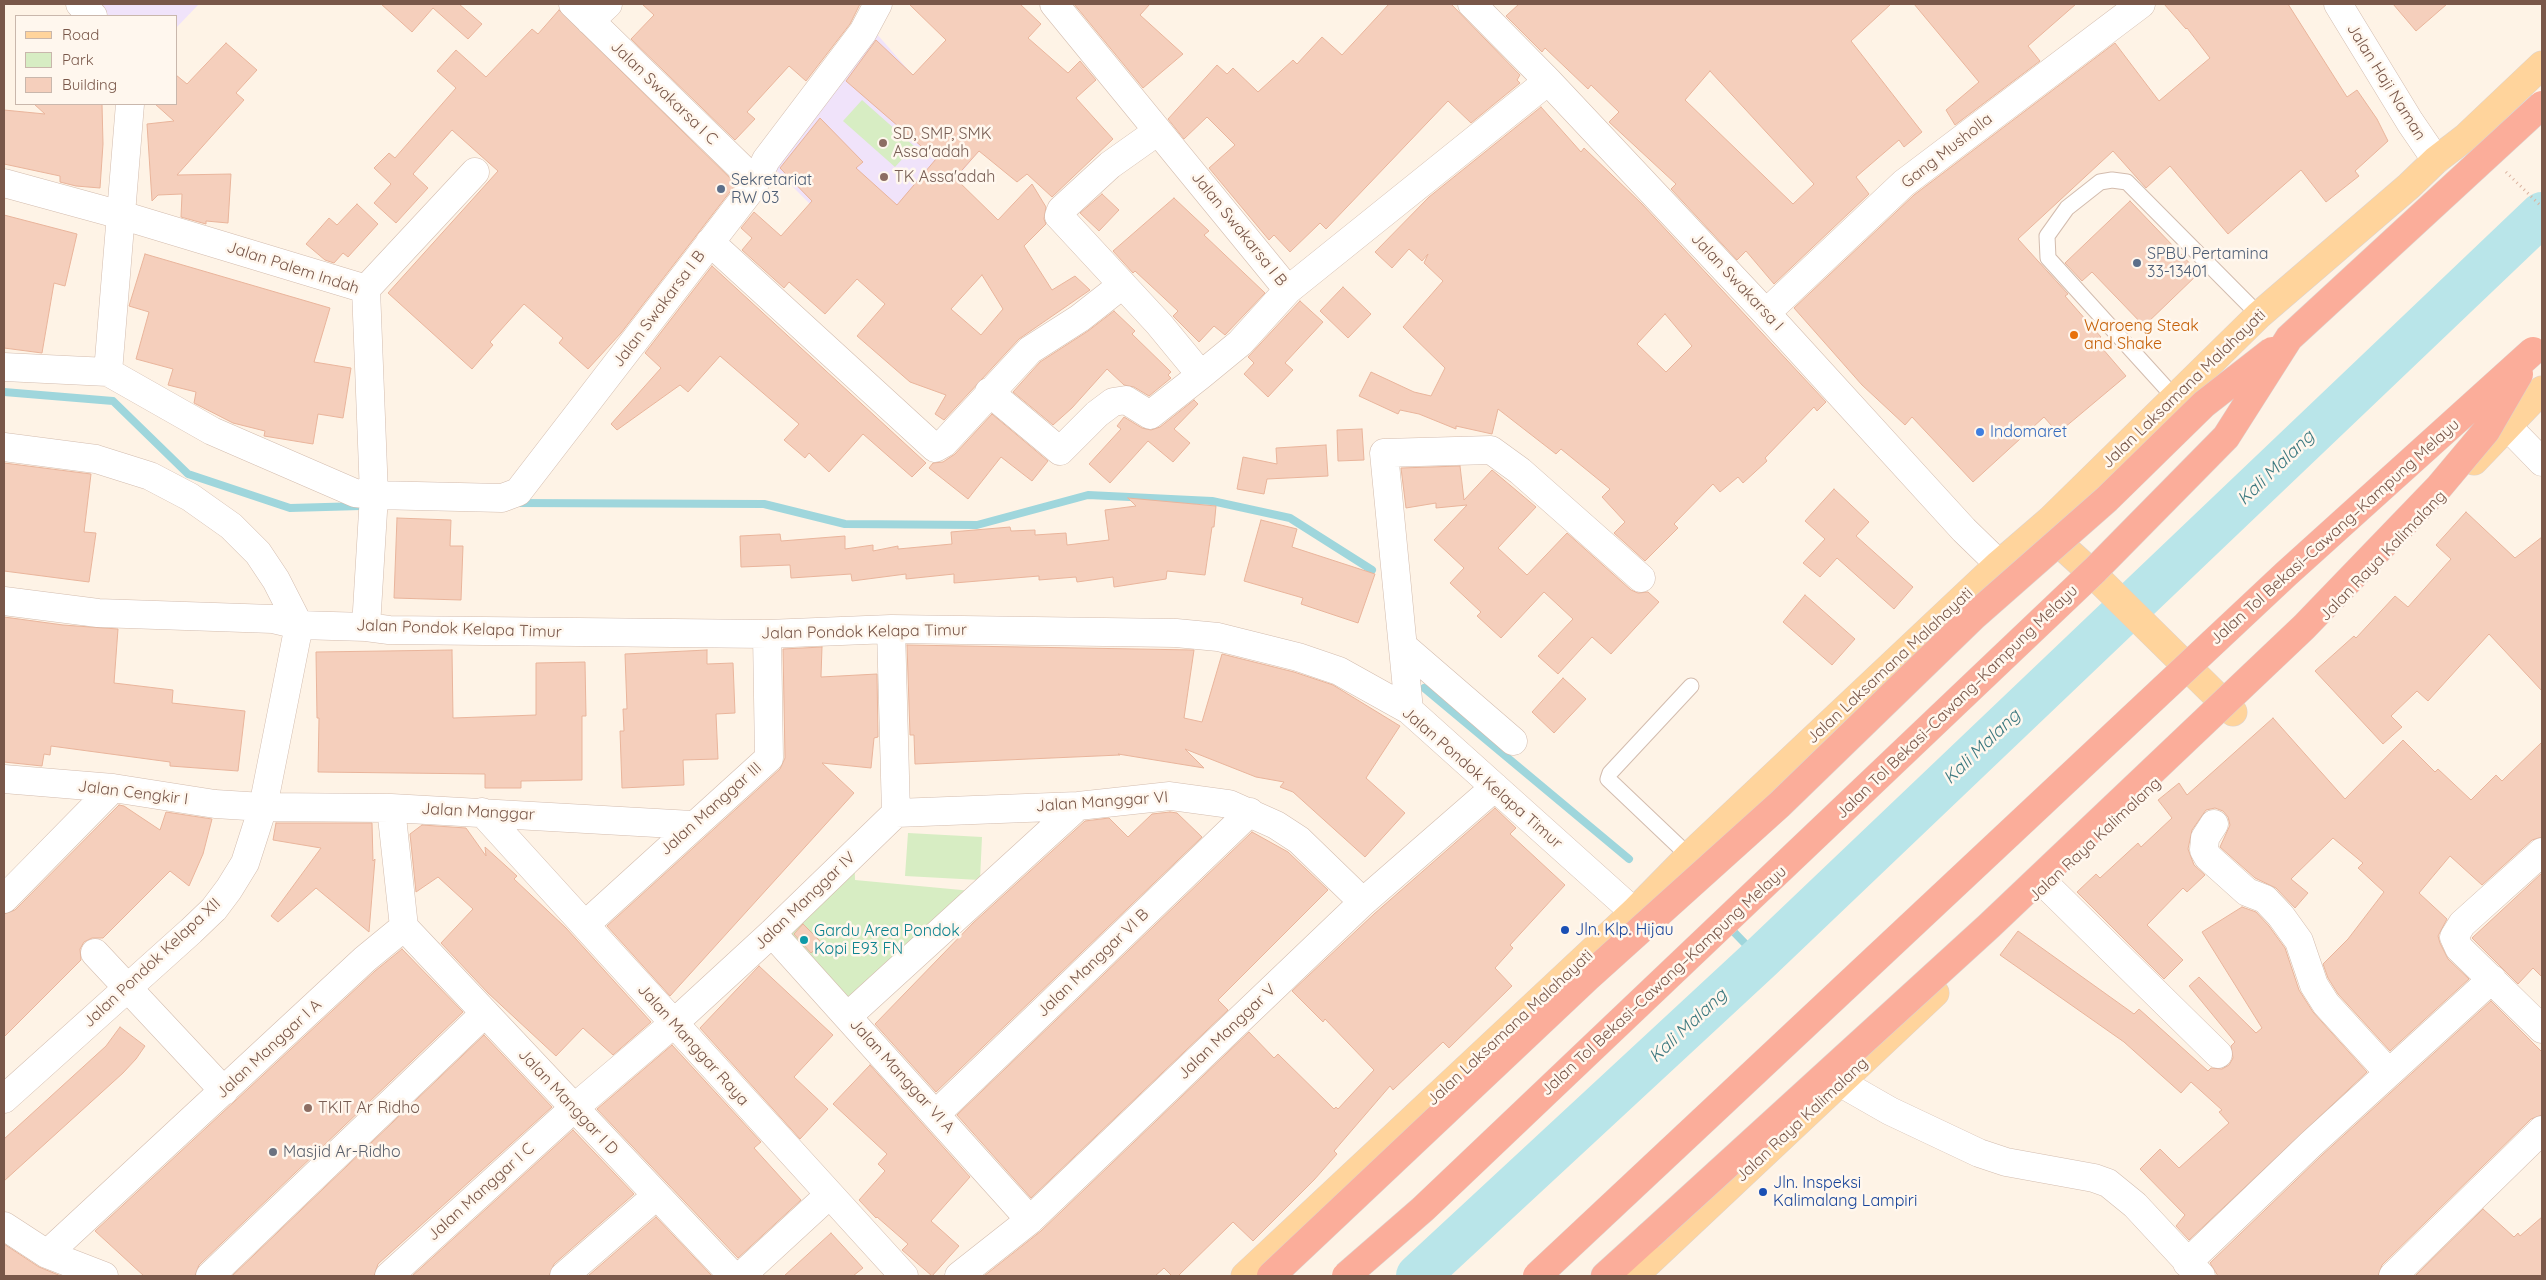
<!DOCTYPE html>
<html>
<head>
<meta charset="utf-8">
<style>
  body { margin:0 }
  #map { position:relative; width:2546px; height:1280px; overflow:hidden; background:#fef3e6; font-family:Quicksand,sans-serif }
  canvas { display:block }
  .frame { position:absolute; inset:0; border:5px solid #795749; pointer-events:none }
  .legend { position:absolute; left:15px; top:15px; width:162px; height:90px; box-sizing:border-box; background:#fff7ee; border:1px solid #c9b7ac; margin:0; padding:6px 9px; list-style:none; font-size:15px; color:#795749 }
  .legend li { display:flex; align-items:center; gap:10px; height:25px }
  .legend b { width:25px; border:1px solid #c9b7ac }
</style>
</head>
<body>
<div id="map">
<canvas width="2546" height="1280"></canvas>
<div class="frame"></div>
<ul class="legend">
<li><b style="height:6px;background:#ffd49c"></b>Road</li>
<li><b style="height:14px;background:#d7edc3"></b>Park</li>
<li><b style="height:14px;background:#f5cfbc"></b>Building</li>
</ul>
</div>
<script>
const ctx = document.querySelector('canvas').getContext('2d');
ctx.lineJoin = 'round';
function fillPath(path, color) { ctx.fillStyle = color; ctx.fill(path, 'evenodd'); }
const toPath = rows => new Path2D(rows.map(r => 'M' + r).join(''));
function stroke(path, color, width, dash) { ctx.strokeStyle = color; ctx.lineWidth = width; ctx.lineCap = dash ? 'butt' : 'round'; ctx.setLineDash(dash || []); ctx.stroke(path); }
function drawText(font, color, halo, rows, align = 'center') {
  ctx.font = font + ' Quicksand,sans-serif'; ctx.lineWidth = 5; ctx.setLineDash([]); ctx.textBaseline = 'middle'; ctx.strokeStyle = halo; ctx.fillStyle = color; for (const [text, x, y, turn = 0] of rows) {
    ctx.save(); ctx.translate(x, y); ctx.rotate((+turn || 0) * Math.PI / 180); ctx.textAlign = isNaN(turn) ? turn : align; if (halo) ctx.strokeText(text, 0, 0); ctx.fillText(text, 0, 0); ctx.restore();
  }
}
fillPath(toPath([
  [98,4,199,4,176,28,176,16,109,16],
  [876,33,979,151,893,256,818,212,768,162]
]), '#f0e3fa');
fillPath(toPath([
  [862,100,914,146,895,167,843,121],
  [908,833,982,837,980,880,905,876],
  [854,841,855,880,972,891,847,1007,768,918]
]), '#d7edc3');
stroke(toPath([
  [4,392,113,401,188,474,290,508,361,506],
  [515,503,764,504,845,524,977,525,1088,495,1212,501,1290,518,1372,570],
  [1424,688,1629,859],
  [1730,928,1760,959]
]), '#9fd6dc', 8);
stroke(toPath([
  [1418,1276,1760,959,2542,214]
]), '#b9e5e9', 44);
const building = toPath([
  [381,4,459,4,482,24,468,39,433,8,412,32,381,4],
  [642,4,860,4,850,24,806,81,789,66,747,112,755,119,735,140,631,39,654,15,642,4],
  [909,4,1020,4,1041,24,1028,38,1068,73,1080,61,1096,80,1076,98,1113,139,1052,197,1027,174,1017,182,979,151,955,178,998,220,1032,184,1046,207,1044,219,1046,224,1024,246,1052,290,1075,276,1090,290,1019,339,944,420,935,414,946,395,910,382,857,336,885,304,857,279,825,314,789,282,784,288,742,250,752,238,741,228,754,212,781,236,812,201,780,168,820,118,863,162,856,168,897,205,936,159,846,81,876,40,913,75,946,40,909,4],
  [982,275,1003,309,981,335,951,309,982,275],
  [1074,4,1150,4,1140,15,1183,54,1143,88,1074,4],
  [1389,4,1451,4,1520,75,1517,80,1520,83,1471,123,1448,101,1326,229,1320,223,1290,252,1274,235,1269,240,1209,168,1235,145,1207,117,1184,139,1168,119,1217,65,1227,74,1233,68,1258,92,1293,60,1297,64,1322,37,1342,55,1389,4],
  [1519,4,1891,4,1851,41,1922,132,1904,147,1899,140,1856,177,1869,194,1774,284,1746,251,1737,260,1671,189,1676,184,1609,122,1619,112,1591,85,1588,89,1545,48,1542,52,1506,16,1519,4],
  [1710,71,1814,184,1793,204,1685,100,1710,71],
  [1914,4,2076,4,2028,46,2040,61,1955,125,1946,110,1979,82,1914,4],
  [2164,4,2288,4,2347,97,2357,90,2377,119,2388,141,2355,171,2359,176,2326,202,2301,170,2228,234,2170,166,2146,188,2113,151,2018,239,2068,294,2065,296,2101,337,2096,341,2126,376,2058,433,2044,417,1973,482,1912,417,1905,425,1862,385,1794,308,1914,195,2115,43,2159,101,2210,58,2187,28,2186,29,2164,4],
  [2393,4,2447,4,2416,31,2393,4],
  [559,10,736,184,621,333,588,369,559,343,563,338,524,304,490,342,493,345,472,369,388,293,498,171,452,130,413,174,428,188,396,223,374,203,391,184,374,168,389,153,395,158,456,88,437,71,456,50,486,77,532,29,538,34,559,10],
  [226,43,257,70,236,93,244,100,177,175,231,174,228,223,206,221,206,224,181,217,182,194,158,195,152,201,147,124,174,121,155,104,176,104,176,75,187,84,226,43],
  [34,104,102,104,103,144,100,188,76,186,60,182,60,176,4,164,4,110,45,114,34,104],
  [1541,107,1581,152,1584,148,1642,204,1826,402,1817,411,1814,407,1765,458,1767,461,1743,483,1738,477,1720,492,1713,484,1674,524,1678,528,1645,561,1614,533,1625,522,1602,497,1610,489,1561,449,1556,454,1498,409,1492,434,1456,426,1456,429,1419,414,1400,410,1398,414,1359,396,1371,372,1414,392,1431,396,1445,368,1403,327,1443,281,1424,263,1428,254,1422,261,1409,249,1392,268,1375,252,1429,197,1541,107],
  [1665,314,1692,346,1666,372,1637,344,1665,314],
  [1102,194,1119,210,1099,231,1080,213,1102,194],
  [1174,198,1209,231,1204,235,1265,293,1225,335,1214,326,1199,342,1173,316,1178,311,1135,271,1133,273,1113,251,1174,198],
  [2130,201,2199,273,2144,326,2092,272,2082,281,2065,263,2130,201],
  [357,204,378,224,348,257,343,253,334,263,325,260,306,244,329,218,337,225,357,204],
  [4,215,77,234,65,286,54,283,42,353,4,348,4,215],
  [145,254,330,308,314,362,351,368,343,418,318,414,313,444,264,436,265,431,233,423,194,403,196,392,168,385,173,369,136,359,149,312,129,306,145,254],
  [712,266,926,463,912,477,863,434,829,472,809,453,805,458,784,440,799,424,720,356,688,392,680,385,617,430,611,424,661,368,645,353,712,266],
  [1343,287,1371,314,1348,338,1320,311,1343,287],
  [1300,301,1323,322,1285,363,1293,370,1268,397,1244,374,1254,363,1248,357,1300,301],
  [1114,311,1135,331,1132,334,1171,372,1168,375,1171,378,1149,396,1134,387,1124,385,1107,369,1072,408,1053,425,1013,392,1040,362,1088,331,1114,311],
  [1194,400,1198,404,1174,429,1190,443,1173,462,1148,441,1110,483,1089,464,1121,429,1117,426,1124,417,1142,428,1151,430,1160,427,1194,400],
  [992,414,1048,461,1032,481,1001,457,968,499,929,468,933,463,943,462,955,454,992,414],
  [1362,429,1364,460,1338,461,1337,430,1362,429],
  [1326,445,1328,476,1267,479,1264,494,1237,489,1243,457,1277,464,1276,448,1326,445],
  [4,463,91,474,84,532,96,533,89,582,4,571,4,463],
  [1460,466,1464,500,1492,470,1536,507,1498,548,1527,575,1567,533,1631,590,1638,593,1648,592,1659,602,1611,654,1592,637,1558,674,1538,656,1573,619,1544,592,1501,638,1477,616,1481,612,1450,583,1464,568,1434,540,1467,505,1436,508,1436,503,1406,508,1401,468,1460,466],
  [1834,489,1869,522,1856,536,1913,587,1894,609,1837,558,1820,577,1803,563,1825,539,1805,521,1834,489],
  [1128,498,1216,506,1214,527,1212,527,1205,575,1167,571,1166,579,1114,587,1113,577,1077,582,1076,577,1039,580,1039,576,954,583,954,574,906,579,906,574,852,581,851,574,791,578,790,565,741,567,740,536,780,534,781,541,845,536,845,549,873,545,873,551,898,546,898,549,952,544,951,532,1010,527,1011,531,1035,530,1035,535,1066,533,1067,545,1109,540,1105,510,1136,506,1128,498],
  [2466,512,2515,558,2542,537,2542,691,2489,634,2428,701,2417,691,2391,716,2402,727,2383,744,2315,671,2354,636,2356,638,2395,596,2408,607,2451,559,2436,545,2466,512],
  [397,518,451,520,450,546,463,546,461,600,394,598,397,518],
  [1261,520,1297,529,1292,547,1375,574,1358,623,1301,604,1303,598,1244,581,1261,520],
  [1805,595,1855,639,1832,665,1783,622,1805,595],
  [4,617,63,625,118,629,114,683,173,690,172,703,245,711,238,771,170,766,170,762,51,746,50,755,44,754,42,766,4,762,4,617],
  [907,645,1194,650,1184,718,1202,722,1222,654,1294,672,1333,685,1400,726,1366,778,1405,813,1365,857,1293,792,1280,787,1284,782,1256,777,1185,749,1204,768,1118,754,1120,755,915,764,914,735,910,735,907,645],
  [822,647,821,677,877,674,878,737,874,738,871,768,822,763,854,793,670,996,607,926,780,769,785,758,783,649,822,647],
  [452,650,453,718,536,715,536,663,585,662,586,716,582,716,582,780,521,781,521,788,485,788,485,774,318,772,319,718,317,718,316,652,452,650],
  [707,650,707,664,733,663,735,713,716,714,718,759,683,760,684,785,622,788,620,731,624,731,623,709,627,709,625,654,707,650],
  [1563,678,1586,699,1554,733,1532,712,1563,678],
  [2273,718,2345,799,2403,740,2435,772,2438,769,2471,800,2496,775,2502,781,2542,742,2542,837,2532,840,2482,885,2450,856,2419,893,2447,919,2438,936,2440,943,2448,959,2469,979,2390,1051,2338,994,2328,978,2323,964,2348,939,2384,892,2358,868,2363,863,2333,838,2291,879,2308,893,2295,908,2276,888,2255,878,2220,847,2230,825,2228,817,2223,811,2215,808,2206,810,2192,830,2188,849,2194,865,2205,875,2187,892,2183,888,2147,925,2183,960,2164,979,2077,892,2096,874,2100,878,2138,843,2141,847,2172,818,2158,800,2179,783,2187,795,2273,718],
  [119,805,124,806,160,830,166,812,212,819,203,854,189,886,170,871,103,938,92,938,84,942,80,949,81,960,4,1037,4,914,15,910,119,805],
  [1495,808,1516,828,1510,834,1565,885,1510,945,1513,948,1495,968,1512,986,1449,1048,1443,1042,1393,1090,1390,1086,1334,1151,1337,1154,1314,1180,1253,1241,1233,1222,1178,1276,1172,1276,1164,1268,1155,1276,984,1276,1041,1231,1249,1032,1274,1058,1278,1054,1334,1109,1336,1107,1338,1109,1374,1070,1325,1019,1323,1022,1292,991,1374,914,1495,808],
  [1170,812,1177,813,1202,837,936,1092,875,1024,973,923,1085,821,1109,818,1128,837,1152,814,1170,812],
  [276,823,372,823,373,861,375,859,369,932,316,888,278,922,271,916,321,848,273,840,276,823],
  [422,825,466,828,486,856,485,847,517,876,514,879,566,928,651,1022,613,1055,583,1028,556,1056,488,993,441,943,473,909,438,877,416,892,410,834,422,825],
  [1252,832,1288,852,1328,890,1218,1000,1228,1010,1031,1198,957,1115,1252,832],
  [2542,873,2542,977,2533,968,2518,984,2472,938,2542,873],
  [2242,907,2256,912,2269,926,2285,948,2299,990,2313,1012,2367,1072,2189,1240,2176,1226,2185,1215,2140,1169,2160,1149,2179,1168,2229,1123,2219,1112,2222,1110,2191,1082,2181,1093,2124,1042,2000,955,2018,931,2134,1014,2139,1009,2208,1071,2211,1068,2222,1069,2229,1065,2233,1058,2231,1046,2235,1042,2189,986,2199,977,2256,1033,2262,1028,2202,932,2242,907],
  [803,924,822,943,811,953,794,934,803,924],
  [402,949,463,1012,199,1265,195,1276,144,1276,95,1231,375,971,402,949],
  [759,966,833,1035,794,1077,828,1109,800,1139,700,1028,759,966],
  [2491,1001,2542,1052,2542,1115,2531,1119,2382,1265,2378,1276,2218,1276,2210,1263,2322,1155,2491,1001],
  [120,1027,145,1046,136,1059,123,1073,4,1181,4,1139,106,1046,120,1027],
  [484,1035,552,1107,378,1264,374,1276,232,1276,484,1035],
  [672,1045,761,1142,754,1148,801,1200,738,1258,597,1109,672,1045],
  [870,1065,970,1177,931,1221,959,1246,932,1276,902,1250,908,1244,877,1217,876,1218,859,1200,885,1171,878,1164,887,1154,833,1104,870,1065],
  [573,1130,634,1194,554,1264,549,1276,412,1276,573,1130],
  [2483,1209,2514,1237,2518,1233,2520,1236,2542,1217,2542,1276,2415,1276,2483,1209],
  [656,1217,712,1276,588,1276,656,1217],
  [831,1233,863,1268,853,1276,784,1276,831,1233],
  [4,1244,39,1267,61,1276,4,1276,4,1244]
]);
fillPath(building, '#f5cfbc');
stroke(building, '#e9b49b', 1);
const service = toPath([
  [2175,398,2048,258,2047,236,2067,208,2100,182,2112,180,2127,182,2259,315],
  [1689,856,1608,779,1610,773,1691,686]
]);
const minor = toPath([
  [80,4,93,16],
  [573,4,755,181],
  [1054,4,1288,290],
  [1472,4,1548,81,1766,313,1964,530,1999,564],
  [590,21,608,4],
  [1158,131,1110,165,1061,210,1059,216,1159,324,1201,375,1240,343,1288,290,1548,81],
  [4,183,121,215,366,289,374,495,355,493,212,431,108,372,4,367],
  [710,242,935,448,944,443,1030,350,1080,318,1122,285],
  [366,289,475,172],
  [1766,313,1904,183,2141,4],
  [108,372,130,104],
  [989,392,1060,451,1097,414,1113,402,1126,400,1150,415,1201,375],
  [2508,427,2542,462],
  [4,447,96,459,150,476,190,497,231,526,258,553,276,580,299,625],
  [4,601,98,613,273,619,299,625,366,627,389,630,767,634,891,629,1176,633,1218,637,1298,657,1339,671,1409,710,1634,912],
  [366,627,374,495,502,498,518,492,753,187,766,160,863,32,878,4],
  [1403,646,1513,741],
  [1409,710,1384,453,1491,450,1520,471,1641,578],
  [4,779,113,788,215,804,263,807,391,808,692,825],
  [391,808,404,927],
  [482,812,904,1276],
  [896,813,1078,806,1170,796,1229,804,1276,825,1299,840,1363,902],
  [2214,824,2205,838,2204,850,2208,857,2247,892,2265,899,2281,916,2299,941,2314,985,2326,1004,2389,1073],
  [2542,852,2462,924,2454,937,2459,948,2542,1029],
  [2046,885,2218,1054],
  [4,899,113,788],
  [585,925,769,758,767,634],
  [404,927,733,1276],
  [772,933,1030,1220],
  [95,953,224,1091],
  [848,1016,1078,806],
  [1841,1083,1890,1111,1979,1153,2006,1162,2094,1178,2108,1183,2135,1205,2201,1276],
  [4,1099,191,931,214,909,229,889,245,863,263,807,299,625],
  [936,1114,1250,812],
  [4,1226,47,1254,104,1276],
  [47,1254,365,959,404,927],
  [2187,1263,2311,1144,2492,979],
  [210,1276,485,1013],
  [389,1276,574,1108,673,1024,772,933,896,813,891,629],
  [564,1276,656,1196],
  [741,1276,829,1195],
  [959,1276,1030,1220,1363,902,1495,787],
  [2393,1276,2542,1130]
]);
const tertiary = toPath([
  [2338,4,2410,122,2436,160]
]);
const primary = toPath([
  [2474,461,2542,390],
  [2036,535,2062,546,2095,576,2233,712],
  [1245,1276,1634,912,1689,856,1999,564,2050,520,2259,315,2409,186,2436,160,2466,137,2542,65],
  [1634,1276,1935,993]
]);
const motorway = toPath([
  [1605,1276,1648,1237]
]);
stroke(service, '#d3bcae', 17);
stroke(minor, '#d3bcae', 29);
stroke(tertiary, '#d3bcae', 29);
stroke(primary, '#dcd3d0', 29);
stroke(motorway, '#dcd3d0', 29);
stroke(toPath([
  [2506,172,2542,207]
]), '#dab29f', 3, [1, 4]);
stroke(service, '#fff', 15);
stroke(minor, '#fff', 28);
stroke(tertiary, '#fff', 28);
stroke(primary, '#ffd49c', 28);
stroke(motorway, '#fbad9a', 28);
const motorwayBridge = toPath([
  [1648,1237,1989,926,2304,627,2439,487,2486,431,2519,374],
  [1271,1276,1588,977,1779,805,1974,616,2107,499,2204,404,2272,351],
  [1346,1276,1423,1209,2095,570,2226,437,2289,338,2542,105],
  [1537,1276,2286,574,2533,351]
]);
stroke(motorwayBridge, '#dcd3d0', 29, []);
stroke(motorwayBridge, '#fbad9a', 28);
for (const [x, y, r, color] of [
  [883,143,5,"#8d6e63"],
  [884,177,5,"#8d6e63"],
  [721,189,5,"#5c6f8a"],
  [2137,263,5,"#5c6f8a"],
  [2074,335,5,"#e8710a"],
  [1980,432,5,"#3f7fe0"],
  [1565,930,5,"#1a4fb4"],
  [804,940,5,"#0f9aa8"],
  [308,1108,5,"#8d6e63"],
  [273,1152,5,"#6b7280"],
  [1763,1192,5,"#1a4fb4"]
]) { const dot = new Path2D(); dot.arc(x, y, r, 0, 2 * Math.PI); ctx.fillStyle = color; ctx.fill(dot); stroke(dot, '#fff7ee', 2); }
drawText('16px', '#795749', '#fff7ee', [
  ["Jalan Haji Naman",2386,82,58],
  ["Jalan Swakarsa I C",664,93,44],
  ["Gang Musholla",1947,151,-38],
  ["Jalan Swakarsa I B",1239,229,51],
  ["Jalan Palem Indah",293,268,18],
  ["Jalan Swakarsa I",1737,282,47],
  ["Jalan Swakarsa I B",659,309,-53],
  ["Jalan Laksamana Malahayati",2184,389,-44],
  ["Jalan Tol Bekasi–Cawang–Kampung Melayu",2335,532,-42],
  ["Jalan Raya Kalimalang",2383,556,-46],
  ["Jalan Pondok Kelapa Timur",459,629,2],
  ["Jalan Pondok Kelapa Timur",864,632,-1],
  ["Jalan Laksamana Malahayati",1890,666,-43],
  ["Jalan Tol Bekasi–Cawang–Kampung Melayu",1957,702,-44],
  ["Jalan Pondok Kelapa Timur",1482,778,41],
  ["Jalan Cengkir I",133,793,7],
  ["Jalan Manggar VI",1102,802,-4],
  ["Jalan Manggar III",711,809,-42],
  ["Jalan Manggar",478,812,3],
  ["Jalan Raya Kalimalang",2095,840,-43],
  ["Jalan Manggar IV",805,901,-44],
  ["Jalan Pondok Kelapa XII",152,963,-43],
  ["Jalan Manggar VI B",1093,963,-44],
  ["Jalan Tol Bekasi–Cawang–Kampung Melayu",1664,981,-43],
  ["Jalan Laksamana Malahayati",1510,1028,-43],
  ["Jalan Manggar V",1227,1032,-44],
  ["Jalan Manggar Raya",693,1045,48],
  ["Jalan Manggar I A",269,1049,-43],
  ["Jalan Manggar VI A",902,1076,48],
  ["Jalan Manggar I D",568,1102,47],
  ["Jalan Raya Kalimalang",1802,1120,-43],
  ["Jalan Manggar I C",481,1192,-42]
]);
drawText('16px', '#785e54', '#fff7ee', [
  ["SD, SMP, SMK",893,134],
  ["Assa'adah",893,152],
  ["TK Assa'adah",894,177],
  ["TKIT Ar Ridho",318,1108]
], 'left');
drawText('16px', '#4e5e75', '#fff7ee', [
  ["Sekretariat",731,180],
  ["RW 03",731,198],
  ["SPBU Pertamina",2147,254],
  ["33-13401",2147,272]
], 'left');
drawText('16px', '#c56008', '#fff7ee', [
  ["Waroeng Steak",2084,326],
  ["and Shake",2084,344]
], 'left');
drawText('16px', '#366cbe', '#fff7ee', [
  ["Indomaret",1990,432]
], 'left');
drawText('16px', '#164399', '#fff7ee', [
  ["Jln. Klp. Hijau",1575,930],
  ["Jln. Inspeksi",1773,1183],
  ["Kalimalang Lampiri",1773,1201]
], 'left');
drawText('16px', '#0d838f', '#fff7ee', [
  ["Gardu Area Pondok",814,931],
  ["Kopi E93 FN",814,949]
], 'left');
drawText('16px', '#5b616d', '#fff7ee', [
  ["Masjid Ar-Ridho",283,1152]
], 'left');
drawText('italic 18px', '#3b787f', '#fff7ee', [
  ["Kali Malang",2276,468,-44],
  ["Kali Malang",1982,747,-44],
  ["Kali Malang",1688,1026,-43]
]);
</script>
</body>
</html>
